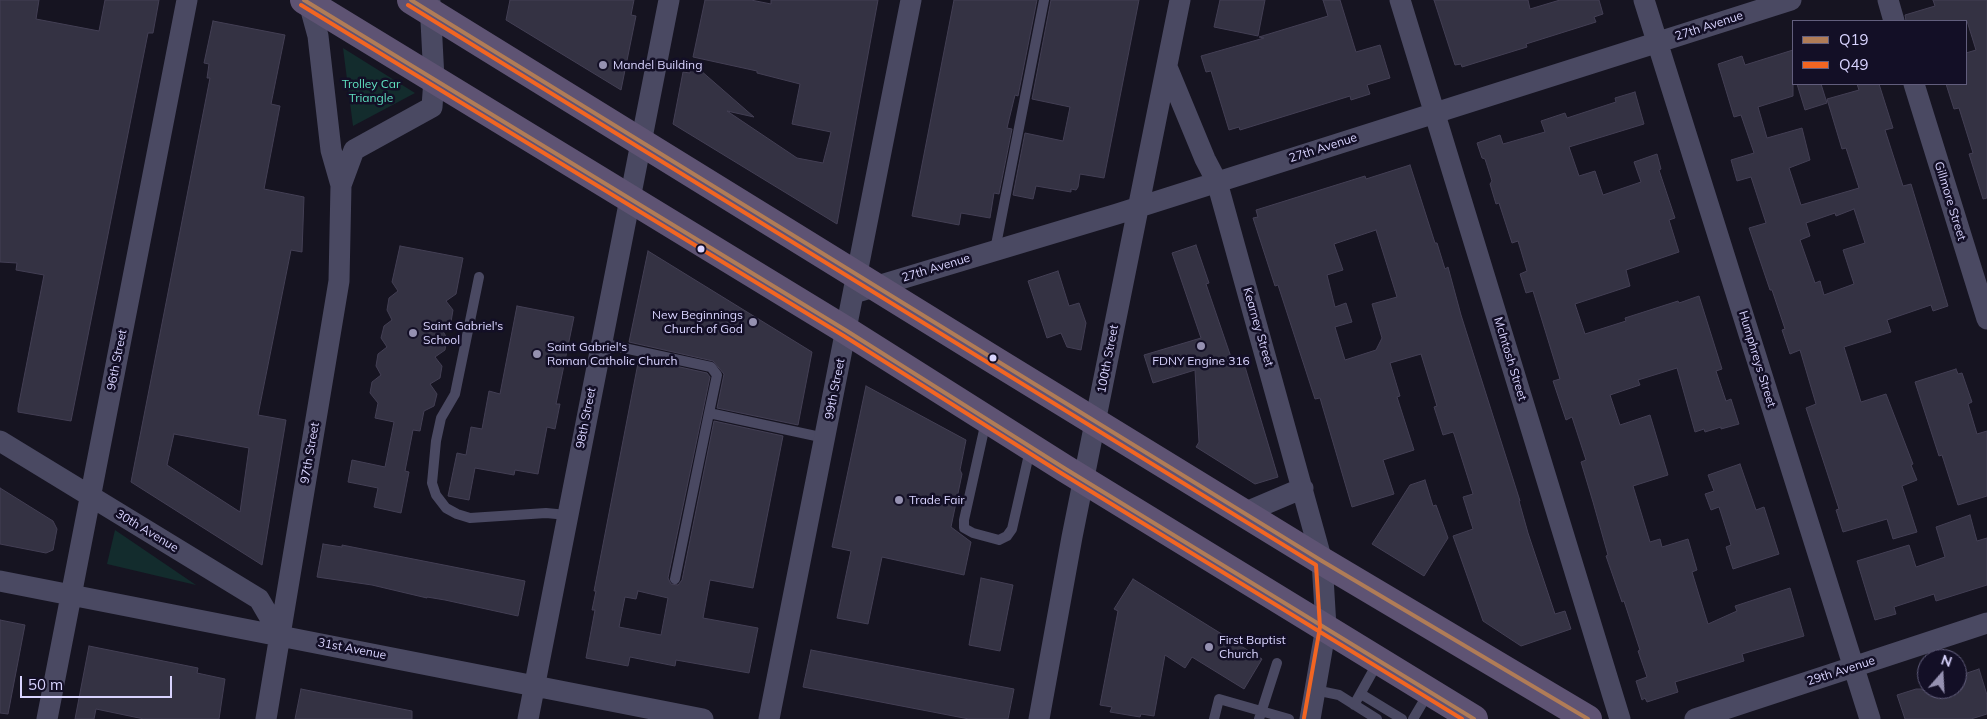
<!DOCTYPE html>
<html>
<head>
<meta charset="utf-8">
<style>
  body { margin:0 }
  #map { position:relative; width:1987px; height:719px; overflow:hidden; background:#161421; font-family:Mulish,sans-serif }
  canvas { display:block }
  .legend { position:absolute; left:1792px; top:20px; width:175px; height:65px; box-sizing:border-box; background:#130f26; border:1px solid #625e7d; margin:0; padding:6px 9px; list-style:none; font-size:15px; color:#d9d4ff }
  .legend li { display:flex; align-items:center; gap:10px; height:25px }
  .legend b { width:25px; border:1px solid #625e7d }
  .north { position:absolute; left:1917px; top:649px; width:50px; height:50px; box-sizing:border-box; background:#130f26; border:1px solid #625e7d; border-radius:50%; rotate:19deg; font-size:14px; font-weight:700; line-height:20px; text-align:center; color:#d9d4ff }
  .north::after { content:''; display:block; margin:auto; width:18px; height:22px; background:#9591b1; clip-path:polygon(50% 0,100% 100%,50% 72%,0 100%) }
  .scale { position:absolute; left:20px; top:676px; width:152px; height:22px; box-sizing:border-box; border:2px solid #d9d4ff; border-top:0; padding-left:6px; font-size:15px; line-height:18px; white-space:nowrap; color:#d9d4ff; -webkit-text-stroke:4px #130f26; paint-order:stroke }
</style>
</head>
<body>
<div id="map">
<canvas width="1987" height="719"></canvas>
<ul class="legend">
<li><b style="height:6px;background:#b07c57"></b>Q19</li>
<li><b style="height:6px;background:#f26522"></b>Q49</li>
</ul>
<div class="north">N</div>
<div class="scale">50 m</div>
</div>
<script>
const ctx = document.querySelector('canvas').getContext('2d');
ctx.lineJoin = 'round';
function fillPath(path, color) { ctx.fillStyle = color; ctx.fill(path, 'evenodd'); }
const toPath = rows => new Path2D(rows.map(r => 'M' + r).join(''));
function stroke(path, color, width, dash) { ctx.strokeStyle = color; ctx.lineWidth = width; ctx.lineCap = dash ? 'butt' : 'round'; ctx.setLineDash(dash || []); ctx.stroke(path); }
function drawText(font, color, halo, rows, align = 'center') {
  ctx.font = font + ' Mulish,sans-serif'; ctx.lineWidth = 5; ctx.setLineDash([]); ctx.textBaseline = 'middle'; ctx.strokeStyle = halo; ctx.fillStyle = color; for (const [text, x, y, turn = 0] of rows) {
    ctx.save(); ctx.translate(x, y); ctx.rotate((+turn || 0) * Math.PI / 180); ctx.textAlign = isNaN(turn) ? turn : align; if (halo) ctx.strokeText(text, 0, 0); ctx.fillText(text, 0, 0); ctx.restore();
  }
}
fillPath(toPath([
  [343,48,415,93,353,126],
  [115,530,196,585,107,564]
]), '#132c2d');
const building = toPath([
  [0,0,39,0,36,19,99,31,105,0,159,0,153,33,148,33,71,421,18,412,18,408,44,275,16,270,17,263,0,262,0,0],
  [510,0,634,0,631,15,636,16,621,90,506,20,510,0],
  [705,0,751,0,771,4,771,0,878,0,837,224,673,124,683,72,690,73,692,63,754,117,727,111,797,158,823,163,831,132,792,124,800,84,757,73,757,71,693,57,705,0],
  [954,0,1037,0,1018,96,1015,95,1007,128,1012,129,999,194,994,193,990,218,961,213,959,225,912,216,954,0],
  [1051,0,1139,0,1104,178,1080,174,1078,187,1076,190,1071,189,1071,192,1036,186,1033,199,1013,195,1025,133,1063,141,1070,107,1032,99,1051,0],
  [1220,0,1265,0,1258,36,1214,27,1220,0],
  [1323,0,1340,0,1356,52,1380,45,1390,78,1367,85,1370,94,1351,100,1350,96,1240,130,1239,127,1229,130,1211,71,1206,72,1201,56,1264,38,1259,37,1328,16,1323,0],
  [1434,0,1528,0,1530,9,1560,0,1599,0,1603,14,1594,17,1596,22,1526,44,1527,47,1462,67,1461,64,1455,65,1434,0],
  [1933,0,1987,0,1987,198,1983,199,1969,154,1973,153,1959,108,1954,109,1946,84,1966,84,1966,53,1976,50,1967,21,1906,21,1905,15,1935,6,1933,0],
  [213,21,285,35,271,104,280,106,264,189,304,197,302,252,291,250,258,415,286,420,262,565,131,482,210,78,207,78,209,64,204,63,213,21],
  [174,434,249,448,240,512,167,465,174,434],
  [1793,50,1793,96,1758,107,1767,138,1802,128,1810,160,1789,168,1801,205,1859,188,1846,148,1842,149,1827,99,1859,90,1857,84,1879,84,1893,128,1885,130,1903,186,1911,184,1948,306,1933,311,1931,305,1887,320,1891,332,1844,347,1861,402,1886,394,1913,464,1911,465,1917,480,1902,486,1917,532,1893,539,1887,519,1843,532,1836,510,1839,509,1806,408,1816,404,1800,350,1790,354,1782,330,1785,329,1772,290,1770,290,1749,228,1766,223,1751,177,1737,181,1731,160,1754,153,1741,115,1734,117,1718,64,1742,56,1745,65,1793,50],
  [1854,209,1865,243,1843,250,1854,284,1824,295,1820,281,1815,283,1800,240,1810,236,1806,223,1835,213,1836,216,1854,209],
  [1797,84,1821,84,1827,103,1805,110,1797,84],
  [1635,92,1644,124,1569,147,1579,176,1595,171,1603,195,1641,182,1634,162,1657,154,1661,169,1659,170,1675,218,1669,220,1679,252,1626,270,1630,286,1575,304,1585,334,1626,321,1625,318,1678,301,1679,303,1699,296,1722,369,1716,371,1726,401,1731,399,1739,424,1721,429,1721,427,1705,432,1704,429,1695,432,1677,368,1638,380,1640,385,1610,395,1620,425,1650,415,1668,475,1633,486,1650,542,1660,539,1662,547,1688,539,1697,570,1692,572,1708,624,1737,611,1735,606,1790,588,1804,636,1742,654,1744,661,1675,682,1678,692,1647,702,1645,698,1642,700,1636,681,1647,677,1638,651,1640,650,1624,601,1622,602,1606,556,1608,555,1593,502,1581,462,1586,460,1572,417,1566,420,1553,381,1560,379,1533,291,1526,293,1520,274,1527,271,1518,241,1512,243,1499,203,1496,204,1490,184,1492,181,1485,159,1482,158,1477,143,1500,135,1503,144,1545,132,1541,121,1565,113,1567,118,1616,102,1615,98,1635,92],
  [1410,165,1435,243,1437,243,1445,269,1448,267,1461,315,1520,501,1519,501,1528,533,1555,614,1565,611,1571,629,1521,646,1483,621,1453,536,1473,529,1463,497,1473,494,1454,434,1453,432,1443,435,1434,407,1437,406,1421,354,1390,363,1400,396,1397,397,1414,450,1383,460,1394,494,1352,507,1320,398,1315,399,1278,285,1275,286,1253,218,1258,217,1256,210,1365,176,1366,179,1410,165],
  [1376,230,1397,297,1372,304,1382,338,1376,350,1345,360,1335,327,1352,322,1346,303,1335,307,1327,275,1343,270,1334,244,1376,230],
  [1196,245,1209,283,1206,284,1233,363,1243,360,1278,477,1255,484,1196,447,1199,442,1195,370,1153,383,1144,355,1201,338,1172,253,1196,245],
  [400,246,463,258,456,294,446,301,453,310,451,322,441,328,447,338,445,350,435,357,442,366,440,378,430,384,437,394,434,406,424,411,420,431,413,430,405,471,409,472,401,513,374,507,378,488,348,482,352,460,385,467,394,422,375,418,378,403,370,393,372,382,381,375,376,366,378,354,387,347,381,338,384,326,392,320,387,310,389,298,398,291,392,282,400,246],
  [648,251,812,352,798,425,717,408,724,374,713,361,629,342,648,251],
  [1058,271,1069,306,1079,303,1086,323,1081,350,1067,347,1061,333,1047,338,1028,281,1058,271],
  [517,306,574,317,556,404,560,404,555,429,547,427,538,474,515,470,514,475,475,468,469,500,448,496,457,453,466,455,471,427,482,429,489,391,500,394,517,306],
  [639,358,707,373,710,377,668,578,671,584,678,585,682,580,714,421,783,436,753,588,710,580,703,618,758,628,749,673,676,660,675,666,630,657,628,666,586,658,595,610,592,610,596,591,594,591,639,358],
  [638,591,668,598,661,635,619,627,625,597,636,599,638,591],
  [1956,369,1958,374,1962,373,1972,402,1968,404,1977,434,1987,431,1987,496,1958,505,1942,455,1939,456,1915,382,1956,369],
  [866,386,966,440,960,470,962,474,951,527,971,542,964,575,882,557,868,624,837,618,851,551,832,547,866,386],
  [1740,464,1756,510,1764,507,1779,554,1733,569,1726,547,1731,545,1719,507,1711,510,1705,494,1714,491,1708,475,1740,464],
  [1425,480,1433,506,1436,505,1448,538,1424,576,1372,544,1410,485,1425,480],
  [0,488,53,521,57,529,53,550,46,553,0,544,0,488],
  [1970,515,1977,541,1987,538,1987,585,1936,601,1934,594,1894,607,1896,614,1875,620,1857,561,1909,545,1916,567,1945,557,1936,527,1970,515],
  [323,544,342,547,342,545,525,581,518,616,445,600,427,597,427,598,372,585,317,577,323,544],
  [981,578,1013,585,1000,651,969,645,981,578],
  [1133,579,1262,659,1244,689,1192,657,1185,668,1165,655,1154,716,1141,714,1140,717,1110,712,1112,707,1100,705,1118,611,1114,609,1133,579],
  [0,620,25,625,8,714,0,713,0,620],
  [89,646,198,668,197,673,225,679,219,719,144,719,96,709,94,719,75,719,89,646],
  [811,650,1014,689,1008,719,969,719,803,687,811,650],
  [1979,669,1987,695,1987,714,1971,719,1905,719,1897,695,1916,689,1962,689,1958,676,1979,669],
  [301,689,412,711,412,719,295,719,301,689]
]);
fillPath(building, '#343243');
stroke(building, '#433f54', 1);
stroke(toPath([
  [995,250,1044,0],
  [479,277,455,394,441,418,436,441,432,483,436,495,446,508,457,514,470,518,546,513,567,515],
  [601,343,711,367,717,375,709,413],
  [986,421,964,520,964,528,973,533,999,540,1007,536,1012,529,1030,450],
  [675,579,709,413,825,438],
  [1315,690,1339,695,1377,719],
  [1361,694,1402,719],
  [1354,705,1378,662],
  [1214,719,1219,699,1289,719],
  [1259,719,1277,663],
  [1413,719,1429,692]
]), '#4a4962', 10);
stroke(toPath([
  [1400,0,1620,719],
  [1644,0,1870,719],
  [1888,0,1894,21],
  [1167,67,1205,159,1217,182,1322,561,1326,627,1310,719],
  [1914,84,1987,319],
  [341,185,354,150,432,107,434,79,430,2],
  [854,293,1117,214,1791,0],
  [0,441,259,599,280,635],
  [1244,513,1303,488],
  [0,581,703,719],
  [47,719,187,0],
  [266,719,339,281,341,185,331,150,318,36,309,3],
  [528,719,669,0],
  [769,719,911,0],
  [1039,719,1072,537,1180,0],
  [1695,719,1987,623]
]), '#4a4962', 21);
stroke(toPath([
  [304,0,847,331,1064,468,1474,719],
  [411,0,994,360,1322,561,1588,719]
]), '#5e5373', 28);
stroke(toPath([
  [304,0,847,331,1064,468,1474,719],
  [411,0,1322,561,1588,719]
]), '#b07c57', 4);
stroke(toPath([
  [301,5,844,336,1061,473,1462,719],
  [408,5,1316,565,1320,627,1304,718]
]), '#f26522', 4);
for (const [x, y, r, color] of [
  [603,65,5,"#9591b1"],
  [701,249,4.5,"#d9d4ff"],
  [753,322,5,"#9591b1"],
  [413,333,5,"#9591b1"],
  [1201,346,5,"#9591b1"],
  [537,354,5,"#9591b1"],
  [993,358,4.5,"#d9d4ff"],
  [899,500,5,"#9591b1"],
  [1209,647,5,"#9591b1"]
]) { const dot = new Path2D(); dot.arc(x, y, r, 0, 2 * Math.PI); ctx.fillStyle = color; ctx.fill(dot); stroke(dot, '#130f26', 2); }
drawText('12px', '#d9d4ff', '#130f26', [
  ["27th Avenue",1709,26,-18],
  ["27th Avenue",1323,148,-18],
  ["Gillmore Street",1950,201,73],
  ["27th Avenue",936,268,-17],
  ["Kearney Street",1258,327,74],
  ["100th Street",1108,359,-79],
  ["McIntosh Street",1510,359,73],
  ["Humphreys Street",1757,359,73],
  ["96th Street",117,360,-79],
  ["99th Street",835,389,-79],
  ["98th Street",586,418,-79],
  ["97th Street",310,453,-80],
  ["30th Avenue",147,531,31],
  ["31st Avenue",352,649,11],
  ["29th Avenue",1841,671,-18]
]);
drawText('12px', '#d9d4ff', '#130f26', [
  ["Mandel Building",613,65],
  ["New Beginnings",743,315,"right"],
  ["Church of God",743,329,"right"],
  ["Saint Gabriel's",423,326],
  ["School",423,340],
  ["Saint Gabriel's",547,347],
  ["Roman Catholic Church",547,361],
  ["FDNY Engine 316",1201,361,"center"],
  ["Trade Fair",909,500],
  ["First Baptist",1219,640],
  ["Church",1219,654]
], 'left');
drawText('12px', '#5fe0c0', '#130f26', [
  ["Trolley Car",371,84],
  ["Triangle",371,98]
]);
</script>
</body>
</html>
